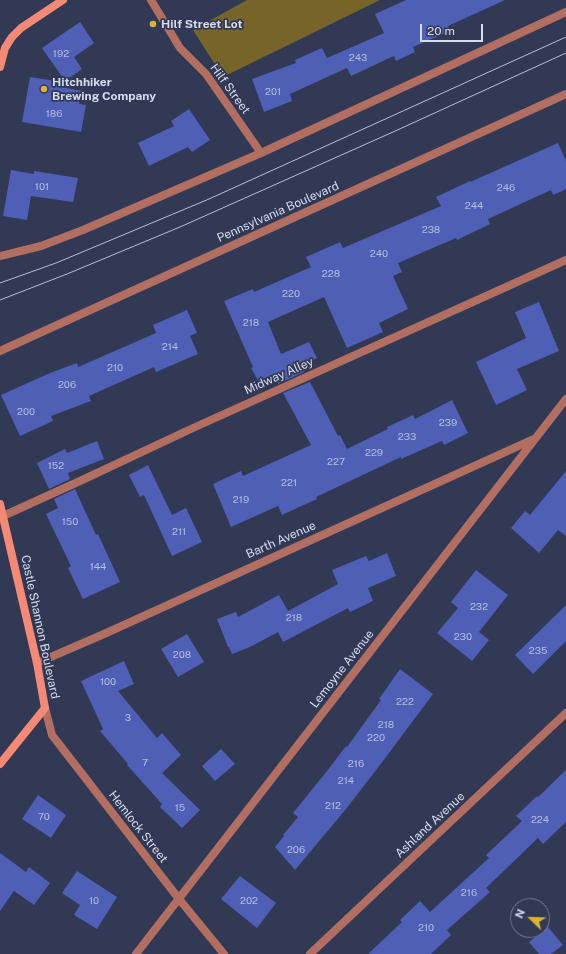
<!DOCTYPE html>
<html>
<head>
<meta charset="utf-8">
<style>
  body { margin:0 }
  #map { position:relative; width:566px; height:954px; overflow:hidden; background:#313955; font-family:"Public Sans",sans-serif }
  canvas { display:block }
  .north { position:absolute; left:510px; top:898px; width:40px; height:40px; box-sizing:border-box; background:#313955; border:1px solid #737a92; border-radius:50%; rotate:293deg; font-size:11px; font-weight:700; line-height:16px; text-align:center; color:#d7dcee }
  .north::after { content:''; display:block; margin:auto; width:14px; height:18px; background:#d8b434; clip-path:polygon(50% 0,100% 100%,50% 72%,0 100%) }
  .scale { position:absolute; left:420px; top:24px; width:63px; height:18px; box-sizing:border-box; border:2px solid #d7dcee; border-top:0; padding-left:5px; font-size:12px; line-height:14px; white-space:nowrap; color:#d7dcee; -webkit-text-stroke:3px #313955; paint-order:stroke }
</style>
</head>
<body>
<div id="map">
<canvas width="566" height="954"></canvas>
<div class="north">N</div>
<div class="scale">20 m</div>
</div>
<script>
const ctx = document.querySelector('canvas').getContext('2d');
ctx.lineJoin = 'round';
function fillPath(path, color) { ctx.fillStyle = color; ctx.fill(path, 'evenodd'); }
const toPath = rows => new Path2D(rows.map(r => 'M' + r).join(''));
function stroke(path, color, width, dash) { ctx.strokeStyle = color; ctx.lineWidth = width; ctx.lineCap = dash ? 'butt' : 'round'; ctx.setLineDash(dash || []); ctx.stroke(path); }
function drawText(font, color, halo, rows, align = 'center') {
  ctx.font = font + ' "Public Sans",sans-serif'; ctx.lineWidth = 3.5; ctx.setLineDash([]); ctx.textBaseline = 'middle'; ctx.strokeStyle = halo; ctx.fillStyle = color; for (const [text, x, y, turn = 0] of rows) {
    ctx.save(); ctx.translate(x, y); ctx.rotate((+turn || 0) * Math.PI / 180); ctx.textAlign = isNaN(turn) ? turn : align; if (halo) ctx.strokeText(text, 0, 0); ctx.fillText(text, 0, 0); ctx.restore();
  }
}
fillPath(toPath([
  [247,0,380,0,223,77,193,30]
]), '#766429');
fillPath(toPath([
  [406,0,505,0,448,26,450,31,413,47,415,52,396,61,394,56,351,76,347,68,290,94,292,101,264,112,252,79,296,63,295,60,322,48,327,58,384,33,375,14],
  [80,22,94,43,74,57,82,69,65,81,42,48],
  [30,77,62,82,56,86,82,91,79,104,86,105,81,132,22,122],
  [189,109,210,140,192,152,188,147,149,166,138,143,174,126,171,121],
  [558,143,566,161,566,189,553,195,551,190,488,219,490,224,457,240,456,238,398,263,402,272,393,276,408,309,379,323,383,332,347,348,324,297,268,322,281,354,309,342,317,358,301,366,304,372,278,384,275,378,261,386,251,368,253,367,224,301,253,289,254,292,311,267,306,257,340,242,343,248,441,206,436,197,470,181,470,182],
  [11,170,34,174,34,171,78,178,73,202,31,196,27,220,3,216],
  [539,302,559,351,517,369,527,390,496,405,476,362,526,338,515,312],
  [187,310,197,333,190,336,198,354,156,372,154,367,89,396,91,401,51,416,53,421,20,436,1,395,50,373,77,363,78,367,156,333,153,325],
  [310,382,338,436,340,435,347,449,388,429,387,427,413,415,415,419,452,400,468,433,444,445,442,441,401,459,401,457,316,497,317,499,282,515,278,506,231,527,213,484,241,471,243,476,311,445,283,393],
  [97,441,104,459,68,473,70,479,49,489,37,463,65,449,67,453],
  [148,465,172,515,186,508,202,542,172,556,144,495,140,497,129,475],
  [566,471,566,536,558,530,539,553,511,528,525,511,530,515],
  [75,489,96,535,98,534,120,582,83,599,68,568,71,566,46,514,58,508,54,499],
  [387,553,396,576,368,588,373,601,350,612,348,608,283,642,278,632,250,647,232,654,229,647,228,647,217,619,236,612,238,617,279,595,288,611,338,584,332,570,366,556,369,561],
  [476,570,508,595,479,632,489,640,472,661,437,633,458,608,451,602],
  [566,605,566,641,533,674,515,655],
  [187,634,204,662,178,677,161,649],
  [124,661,134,684,118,691,157,738,162,733,181,755,162,773,200,810,182,828,160,807,162,804,127,765,128,764,100,731,103,729,81,681],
  [400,669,433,694,383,761,346,809,295,870,275,847,284,836,283,835,298,817,293,813,327,771,346,746,347,747,381,700,379,699],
  [221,749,235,764,215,781,202,766],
  [566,770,566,822,543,844,538,838,486,888,490,892,447,930,451,935,431,954,368,954,402,922,400,920,420,901,430,912,489,858,486,855,522,821,516,816,537,796,538,797],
  [38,795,66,815,51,838,22,819],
  [0,853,26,872,29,867,50,883,34,905,14,891,0,911],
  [77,871,117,897,97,929,74,915,80,905,62,893],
  [240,876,276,903,257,928,221,899],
  [548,927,563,945,551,954,539,954,529,942]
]), '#4e5fb5');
stroke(toPath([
  [151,0,180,48,206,74,261,153],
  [3,516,80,481,193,428,566,260]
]), '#b26f61', 8);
stroke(toPath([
  [0,256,41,246,83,230,261,153,566,12],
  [0,351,566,94],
  [37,663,104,634,534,439],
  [45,708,52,735,179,899,224,954],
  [136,954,566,399],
  [310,954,566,713]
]), '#b26f61', 8);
stroke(toPath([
  [0,67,5,48,12,37,21,28,63,0],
  [0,504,37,663,45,708,0,764]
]), '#f48a75', 8);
stroke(toPath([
  [0,283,56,263,209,199,566,37],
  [0,300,67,274,180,227,393,132,566,53]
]), '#b9bfd2', 1);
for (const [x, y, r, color] of [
  [153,24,4,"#d8b434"],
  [44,89,4,"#d8b434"]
]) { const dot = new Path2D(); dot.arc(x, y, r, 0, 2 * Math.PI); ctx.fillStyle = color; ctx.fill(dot); stroke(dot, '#313955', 1.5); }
drawText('10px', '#b5bde0', null, [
  ["192",61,54],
  ["243",358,58],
  ["201",273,92],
  ["186",54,114],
  ["101",42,187],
  ["246",506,188],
  ["244",474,206],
  ["238",431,230],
  ["240",379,254],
  ["228",331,274],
  ["220",291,294],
  ["218",251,323],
  ["214",170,347],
  ["210",115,368],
  ["206",67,385],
  ["200",26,412],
  ["239",448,423],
  ["233",407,437],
  ["229",374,453],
  ["227",336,462],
  ["152",56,466],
  ["221",289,483],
  ["219",241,500],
  ["150",70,522],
  ["211",179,532],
  ["144",98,567],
  ["232",479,607],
  ["218",294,618],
  ["230",463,637],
  ["235",538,651],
  ["208",182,655],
  ["100",108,682],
  ["222",405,702],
  ["3",128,718],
  ["218",386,725],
  ["220",376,738],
  ["7",145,763],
  ["216",356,764],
  ["214",346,781],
  ["212",333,806],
  ["15",180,808],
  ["70",44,817],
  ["224",540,820],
  ["206",296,850],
  ["216",469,893],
  ["10",94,901],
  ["202",249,901],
  ["210",426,928]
]);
drawText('bold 12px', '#d7dcee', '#313955', [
  ["Hilf Street Lot",161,24],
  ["Hitchhiker",52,82],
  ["Brewing Company",52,96]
], 'left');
drawText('12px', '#d7dcee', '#313955', [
  ["Hilf Street",230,89,54],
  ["Pennsylvania Boulevard",278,212,-24],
  ["Midway Alley",279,376,-24],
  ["Barth Avenue",281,540,-24],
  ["Castle Shannon Boulevard",40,627,78],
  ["Lemoyne Avenue",342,669,-52],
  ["Ashland Avenue",430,825,-43],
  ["Hemlock Street",138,827,52]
]);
</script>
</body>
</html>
